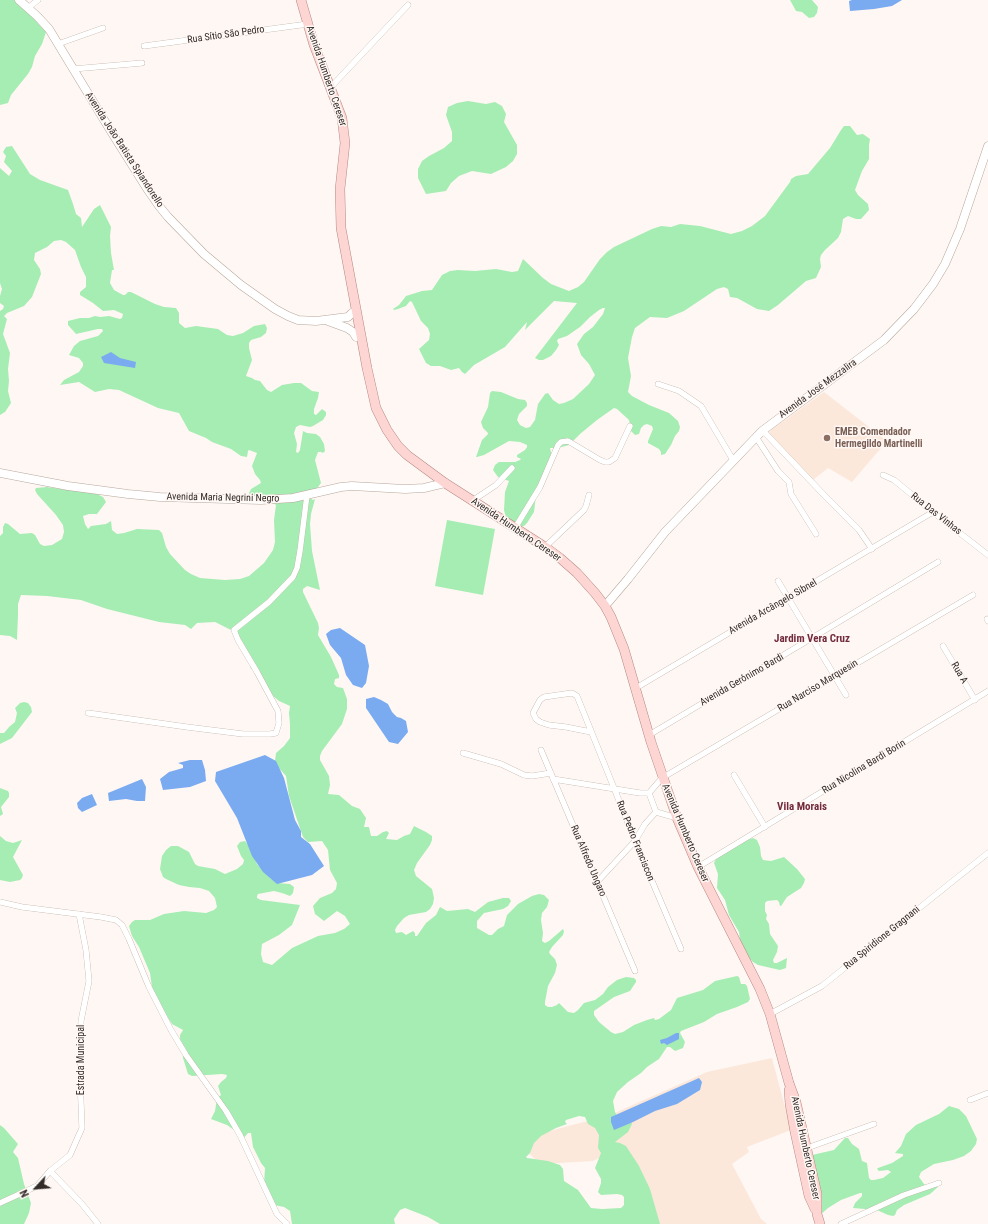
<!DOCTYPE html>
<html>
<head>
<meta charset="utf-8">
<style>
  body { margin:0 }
  #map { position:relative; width:988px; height:1224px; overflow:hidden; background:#fff7f3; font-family:"Roboto Condensed",sans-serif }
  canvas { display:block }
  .north { position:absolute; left:16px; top:1168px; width:40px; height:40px; -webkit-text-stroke:3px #fff7f3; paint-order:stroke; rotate:244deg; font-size:11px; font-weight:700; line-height:16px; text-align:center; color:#322b27 }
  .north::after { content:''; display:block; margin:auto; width:14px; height:18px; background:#322b27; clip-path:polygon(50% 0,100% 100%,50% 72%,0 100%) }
</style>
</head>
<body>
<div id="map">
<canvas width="988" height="1224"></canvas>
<div class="north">N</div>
</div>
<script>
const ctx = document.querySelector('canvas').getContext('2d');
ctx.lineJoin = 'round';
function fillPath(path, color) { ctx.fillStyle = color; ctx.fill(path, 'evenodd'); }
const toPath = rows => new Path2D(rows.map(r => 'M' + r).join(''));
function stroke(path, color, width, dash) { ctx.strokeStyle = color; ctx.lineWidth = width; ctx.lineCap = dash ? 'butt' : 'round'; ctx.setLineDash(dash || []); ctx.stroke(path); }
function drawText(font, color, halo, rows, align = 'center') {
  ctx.font = font + ' "Roboto Condensed",sans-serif'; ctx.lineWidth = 3; ctx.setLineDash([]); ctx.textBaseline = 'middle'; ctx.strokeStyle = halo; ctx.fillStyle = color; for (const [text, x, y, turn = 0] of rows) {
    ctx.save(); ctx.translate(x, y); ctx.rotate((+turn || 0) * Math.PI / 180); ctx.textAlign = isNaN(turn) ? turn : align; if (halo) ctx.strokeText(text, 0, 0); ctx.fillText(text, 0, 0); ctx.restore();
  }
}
fillPath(toPath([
  [824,392,887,441,852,482,828,468,813,480,767,435,771,430],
  [772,1058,791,1130,747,1147,749,1152,732,1164,761,1219,767,1224,658,1224,624,1145,593,1161,541,1164,526,1151,527,1137,610,1115,707,1072]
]), '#fce8db');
fillPath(toPath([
  [0,0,16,0,46,32,42,44,35,56,32,67,28,74,11,95,8,103,0,105],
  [790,0,812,0,818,7,817,13,814,17,809,18,802,12,796,11],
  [468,101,486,104,495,102,502,106,506,114,504,122,517,145,517,154,513,161,506,167,491,174,472,171,459,176,451,183,446,191,426,194,418,178,418,169,422,161,429,156,444,148,452,141,452,132,446,115,448,107,457,103],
  [844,126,850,126,857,135,863,134,870,139,869,145,869,159,862,171,855,190,858,195,868,204,869,210,861,219,856,219,848,216,843,219,841,232,838,238,825,250,821,255,820,259,821,267,816,278,806,281,778,305,769,311,757,309,737,298,730,297,728,289,724,287,717,289,684,311,667,318,650,317,635,328,632,337,628,358,631,376,628,392,632,396,649,405,669,413,678,421,680,427,679,431,675,436,671,445,665,454,661,455,661,452,659,449,648,443,648,441,653,429,652,426,647,424,644,425,641,428,639,434,635,435,631,431,629,420,617,409,614,408,597,420,580,434,569,445,558,448,550,448,551,452,554,458,554,461,537,487,534,512,527,523,524,526,518,526,508,520,505,514,504,510,505,492,509,481,498,477,493,470,495,465,499,462,515,462,520,460,521,459,517,457,517,455,525,450,527,447,527,445,520,442,509,441,484,455,477,457,476,457,482,440,488,434,488,433,483,428,481,422,488,407,490,393,492,391,501,392,518,399,525,400,527,403,527,406,519,414,517,420,520,425,526,428,530,427,535,420,538,404,545,394,548,393,553,400,559,404,564,403,573,399,589,384,595,375,589,364,581,355,577,344,584,334,593,327,603,314,605,308,603,308,599,310,590,317,580,327,567,336,558,339,557,341,559,345,556,350,551,356,543,360,539,360,535,358,577,303,554,301,525,330,527,322,505,347,474,365,465,374,462,372,459,368,451,370,440,366,431,366,426,363,419,349,429,340,430,334,428,328,421,321,412,302,410,301,406,306,398,309,394,310,393,309,399,305,406,296,422,291,432,290,442,275,450,271,458,270,475,271,496,269,512,272,518,271,523,259,543,278,551,284,569,291,578,287,584,282,600,259,607,252,614,247,652,229,661,226,671,227,680,224,700,226,731,234,742,231,752,226,765,216,790,182,791,179,796,176,808,174,830,148,841,130],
  [12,146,30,174,40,180,68,190,73,204,76,214,81,218,82,227,94,209,100,205,111,227,110,236,111,253,114,270,112,270,110,283,114,290,123,295,125,295,128,292,131,292,155,304,164,307,176,308,179,313,179,323,185,328,196,326,218,329,227,335,233,336,243,333,254,326,265,324,267,328,266,333,261,337,251,340,249,343,249,348,252,360,246,376,252,378,255,380,260,381,267,390,271,392,282,385,294,383,301,383,312,391,319,392,318,398,314,409,314,414,316,415,322,409,326,412,326,415,323,420,313,426,310,427,300,425,296,427,294,433,297,444,296,452,298,453,300,450,303,431,307,433,316,434,320,437,324,444,325,451,323,453,321,452,318,452,315,460,321,483,310,498,313,500,315,499,311,514,310,524,312,551,320,590,307,586,303,589,303,592,318,623,319,628,318,635,331,657,339,675,339,678,335,679,334,684,337,687,343,688,347,699,347,709,342,724,322,751,320,756,320,760,329,776,330,785,328,794,339,795,352,806,360,809,366,818,364,827,369,827,371,836,377,836,383,832,387,831,389,833,386,839,397,840,404,836,410,834,414,826,426,832,432,836,432,840,430,845,417,863,414,870,416,876,432,889,434,898,433,904,430,909,426,912,409,915,404,918,397,926,395,930,396,933,402,932,406,935,413,931,415,933,415,936,417,936,426,923,436,915,440,907,447,911,468,909,475,912,488,902,503,898,509,898,511,901,508,906,503,909,484,913,477,921,477,928,489,935,492,935,498,929,504,926,507,915,518,904,532,896,539,894,544,895,549,900,547,907,542,913,541,920,543,933,542,941,545,943,549,941,563,929,564,931,563,935,552,947,549,952,550,954,555,959,557,965,555,973,548,986,545,1002,545,1005,548,1007,552,1007,557,1005,559,1003,568,1012,574,1013,578,1010,584,1003,595,1000,603,994,608,987,617,980,626,977,634,978,636,980,636,982,630,991,614,997,594,1011,594,1015,599,1022,611,1032,615,1034,623,1032,634,1025,647,1020,654,1018,655,1020,659,1019,671,1010,677,998,703,990,715,981,737,976,739,977,741,984,745,984,747,986,750,999,748,1002,737,1007,717,1014,704,1022,681,1031,680,1033,685,1042,683,1048,675,1051,670,1047,667,1047,659,1059,647,1067,641,1073,628,1082,617,1092,613,1101,615,1112,620,1121,631,1121,632,1124,628,1132,615,1142,620,1143,626,1146,639,1166,650,1189,660,1224,440,1224,428,1217,405,1208,400,1210,394,1219,395,1224,292,1224,290,1211,284,1207,274,1205,264,1184,265,1168,261,1163,253,1147,251,1133,248,1133,243,1139,234,1130,227,1125,211,1119,215,1111,217,1098,221,1095,218,1086,221,1082,226,1078,227,1075,222,1074,192,1076,188,1074,183,1058,182,1044,180,1039,180,1035,183,1030,172,1024,153,994,150,973,139,947,132,936,129,926,132,922,135,920,150,920,164,914,184,911,206,913,214,910,217,907,215,898,209,891,200,888,189,887,179,885,166,879,163,877,160,869,162,856,166,850,171,846,178,846,189,852,195,864,198,866,215,869,225,874,237,869,243,864,244,860,241,856,237,846,240,842,245,841,249,846,257,864,269,877,277,883,290,884,294,887,293,893,290,896,282,893,274,891,258,894,257,896,257,898,261,900,300,905,292,925,279,935,262,944,261,954,263,962,272,965,292,948,318,936,335,933,344,929,350,924,345,916,337,911,324,921,315,914,313,906,320,898,332,893,336,889,337,883,330,870,328,850,322,841,308,842,303,837,289,796,286,776,278,767,275,761,276,753,284,746,290,738,290,724,289,713,290,706,279,701,273,696,253,669,251,669,246,651,231,630,215,622,197,623,191,629,185,625,159,622,107,609,81,600,47,596,21,595,18,604,18,615,17,640,10,636,0,635,0,536,3,533,3,527,5,523,8,524,20,534,32,533,35,535,40,544,44,546,52,545,62,539,64,532,63,525,56,515,37,494,35,490,36,488,47,487,75,491,89,490,103,497,106,502,97,514,89,514,83,516,85,524,88,529,91,526,106,524,111,521,112,530,117,534,124,533,137,529,159,530,162,533,166,547,170,554,185,570,191,574,200,578,225,580,240,579,249,576,264,563,273,550,275,542,274,520,276,505,273,503,251,497,249,493,251,489,261,483,260,480,255,474,252,466,257,453,249,450,248,451,247,457,241,456,231,449,212,442,206,438,189,431,179,413,158,408,119,390,109,389,95,392,79,382,60,385,64,380,79,372,83,366,83,363,79,358,69,355,74,346,80,341,98,336,103,331,102,329,98,329,76,334,68,325,68,321,80,318,89,318,95,316,100,317,109,316,120,319,122,318,123,314,114,310,103,311,93,303,80,295,80,292,86,287,86,277,81,267,75,250,66,242,61,240,54,241,47,247,35,253,34,260,40,269,41,274,32,297,24,306,7,313,4,316,7,319,3,334,10,353,8,369,9,381,8,391,11,403,5,412,0,415,0,311,3,309,4,306,0,303,0,296,2,289,0,283,0,168,9,176,12,171,4,162,6,156,3,152,6,147],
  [579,1116,585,1117,588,1124,595,1128,599,1135,598,1148,601,1153,595,1168,601,1179,601,1183,598,1192,601,1195,617,1194,622,1195,624,1197,624,1205,621,1208,602,1209,591,1208,578,1190,564,1181,563,1169,560,1165,548,1161,527,1158,526,1157,530,1153,534,1143,541,1136,556,1128,567,1124,565,1122,566,1120],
  [447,520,495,529,483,595,435,586],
  [24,702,28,703,31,707,32,712,12,738,0,744,0,733,4,733,9,727,15,722,17,713,15,708,20,703],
  [0,788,8,791,9,793,9,797,1,807,3,814,0,816],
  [0,836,6,841,13,843,22,840,13,857,23,875,22,878,20,880,10,882,0,880],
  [753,838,757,840,760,847,761,856,763,860,771,861,784,857,797,869,805,879,804,883,801,888,787,897,781,906,780,906,779,902,777,900,767,901,765,903,765,911,767,915,766,919,769,924,770,934,778,946,777,952,773,960,774,963,777,963,787,958,786,968,780,970,758,965,753,962,741,950,740,939,739,932,729,915,725,900,717,888,718,874,714,863,716,859,729,848,747,840],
  [949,1106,959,1109,966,1116,977,1139,976,1144,971,1151,964,1156,953,1160,934,1164,921,1172,919,1177,924,1184,929,1187,938,1187,930,1194,904,1205,897,1210,895,1215,893,1216,888,1215,877,1210,853,1208,855,1203,862,1196,862,1193,860,1193,841,1200,828,1208,819,1216,812,1155,834,1150,845,1138,848,1138,852,1144,859,1149,862,1161,867,1163,869,1178,871,1180,874,1180,883,1178,891,1172,888,1170,879,1171,877,1169,878,1168,892,1163,903,1156,903,1154,895,1153,901,1146,906,1134,916,1125,939,1114],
  [0,1125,4,1128,18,1144,13,1152,18,1158,24,1184,31,1203,29,1213,24,1224,0,1224]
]), '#a6edb3');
fillPath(toPath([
  [852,0,902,0,892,6,874,9,850,11,849,1],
  [111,352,120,358,136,362,135,368,104,363,101,357],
  [340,628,365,645,369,666,366,683,362,688,353,685,346,675,341,658,330,645,326,634,331,630],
  [374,697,381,700,388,704,392,712,397,717,401,718,406,721,408,732,398,744,389,742,366,708,366,699],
  [265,755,276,761,284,778,295,820,301,831,301,837,310,844,324,866,312,875,277,884,263,872,252,856,237,818,215,781,216,772],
  [190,760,202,760,205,770,206,781,190,787,163,790,160,779,169,772,183,768,183,765,178,763],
  [142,779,146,787,145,801,137,801,126,799,109,801,108,793],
  [92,794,97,805,82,812,78,808,77,803,82,798],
  [676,1033,679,1033,679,1039,667,1045,664,1043,661,1044,660,1040,667,1038],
  [699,1078,702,1082,700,1090,677,1104,655,1111,633,1122,614,1130,611,1122,611,1117]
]), '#7aaaf0');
const street = toPath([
  [28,8,38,0],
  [58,44,103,28],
  [144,46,308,24],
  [73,69,142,63],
  [330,88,408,5],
  [658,384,679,391,701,406,733,460],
  [762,431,767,435,825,496,859,530,872,549],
  [756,437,778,471,789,482,791,494,816,534],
  [883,475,894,480,933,512,988,555],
  [472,501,496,485,512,468],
  [515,528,540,487,558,445,561,442,568,441,600,460,605,462,609,462,615,458,630,426],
  [545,547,584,510,586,506,589,495],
  [778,581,846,695],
  [987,619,988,621],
  [943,646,975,700],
  [636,688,933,512],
  [88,713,187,727,243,734,270,734,276,733,279,723,278,711,257,672,238,640,234,630,269,602,293,577,297,568,300,551,307,495],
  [591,732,566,727,549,725,540,722,536,719,533,713,540,700,544,697,572,693,577,696,614,788,635,841,681,949],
  [649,735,812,638,938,562],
  [541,750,635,971],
  [463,753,501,764,524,775,532,776,551,773],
  [734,775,765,827],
  [553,779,640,793,649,793,662,778,973,595],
  [649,793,656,812],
  [656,812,677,818],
  [698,867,988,691],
  [597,882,635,841,645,824,656,812],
  [0,902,22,907,101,917,116,920,122,925,129,939,149,987,171,1030,186,1055,226,1111,240,1135,277,1214,287,1224],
  [770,1014,822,986,988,853],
  [970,1100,988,1093],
  [807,1148,874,1124],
  [50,1171,82,1204,98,1224],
  [0,1203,37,1186,50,1171,70,1155,82,1128,80,1077,81,1021,89,981,86,950,79,914],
  [841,1224,904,1195,939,1183]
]);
const secondary = toPath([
  [19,0,37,16,49,29,112,133,148,190,159,206,168,217,204,254,241,285,275,309,288,316,298,320,316,321,348,317,352,313],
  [328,321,347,328,353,332,356,337],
  [0,473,68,486,128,494,160,497,261,500,293,498,341,487,352,486,405,489,424,488,445,483],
  [605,606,628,579,665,532,762,431,884,340,914,309,933,284,945,264,960,229,988,146]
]);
const primary = toPath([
  [301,0,314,45,342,118,345,143,340,189,341,228,367,368,376,408,387,430,398,446,407,455,445,483,545,547,560,558,577,573,595,593,605,606,611,617,624,649,651,742,677,818,698,867,760,989,770,1014,789,1083,796,1102,817,1194,817,1214,820,1224],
  [789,1090,790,1104,795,1132,809,1196,815,1209]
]);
stroke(street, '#b7a79c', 6);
stroke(secondary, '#b7a79c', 9);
stroke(primary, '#b58983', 10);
stroke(street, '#fff', 5.5);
stroke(secondary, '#fff', 8);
stroke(primary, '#fdd6d3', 9);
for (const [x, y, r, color] of [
  [827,438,4,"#8d6e63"]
]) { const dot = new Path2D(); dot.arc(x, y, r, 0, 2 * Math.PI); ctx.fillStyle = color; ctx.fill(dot); stroke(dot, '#fff7f3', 1.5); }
drawText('10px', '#322b27', '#fff7f3', [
  ["Rua Sítio São Pedro",226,35,-8],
  ["Avenida Humberto Cereser",326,76,71],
  ["Avenida João Batista Spiandorello",124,150,57],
  ["Avenida José Mezzalira",818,389,-36],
  ["Avenida Maria Negrini Negro",223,498,1],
  ["Rua Das Vinhas",936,514,38],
  ["Avenida Humberto Cereser",516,530,34],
  ["Avenida Arcângelo Sibnel",773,607,-30],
  ["Rua A",959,673,60],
  ["Avenida Gerônimo Bardi",742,680,-30],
  ["Rua Narciso Marquesin",818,686,-31],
  ["Rua Nicolina Bardi Borin",864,767,-31],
  ["Avenida Humberto Cereser",685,833,67],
  ["Rua Pedro Franciscon",635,841,68],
  ["Rua Alfredo Ungaro",588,861,67],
  ["Rua Spiridione Gragnani",882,938,-39],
  ["Estrada Municipal",81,1060,-90],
  ["Avenida Humberto Cereser",805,1148,78]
]);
drawText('bold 10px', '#785e54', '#fff7f3', [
  ["EMEB Comendador",835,432],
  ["Hermegildo Martinelli",835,444]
], 'left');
drawText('bold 11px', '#712b3d', '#fff7f3', [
  ["Jardim Vera Cruz",812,639],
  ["Vila Morais",802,807]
]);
</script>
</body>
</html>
